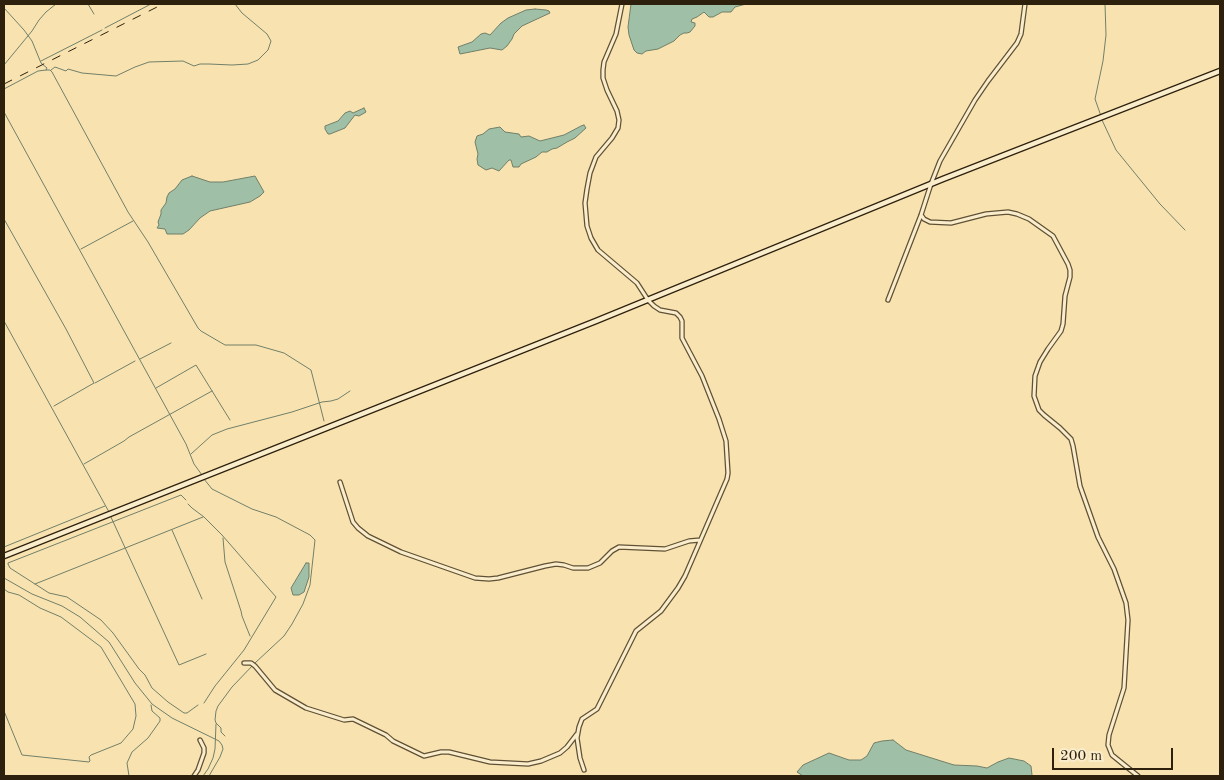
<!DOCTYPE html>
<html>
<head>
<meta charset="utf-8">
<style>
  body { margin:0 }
  #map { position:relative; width:1224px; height:780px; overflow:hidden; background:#f8e3b0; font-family:"Old Standard TT",serif }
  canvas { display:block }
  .frame { position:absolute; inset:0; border:5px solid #2d200d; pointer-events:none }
  .scale { position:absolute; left:1052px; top:748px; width:121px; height:22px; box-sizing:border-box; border:2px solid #2d200d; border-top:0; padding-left:6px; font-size:15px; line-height:18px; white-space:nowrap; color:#2d200d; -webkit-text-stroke:4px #faedcc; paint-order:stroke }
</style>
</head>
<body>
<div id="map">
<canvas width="1224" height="780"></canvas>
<div class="frame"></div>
<div class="scale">200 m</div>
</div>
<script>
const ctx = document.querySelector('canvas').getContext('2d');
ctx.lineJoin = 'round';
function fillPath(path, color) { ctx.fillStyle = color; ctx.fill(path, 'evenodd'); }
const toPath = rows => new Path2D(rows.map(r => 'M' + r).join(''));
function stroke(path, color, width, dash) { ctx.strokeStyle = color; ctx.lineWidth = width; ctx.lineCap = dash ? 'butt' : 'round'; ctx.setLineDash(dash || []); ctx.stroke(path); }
const water = toPath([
  [631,4,746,4,735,7,731,12,722,12,713,17,709,17,704,12,697,17,692,19,691,22,695,23,695,26,690,32,687,33,684,33,680,35,674,41,658,49,646,51,642,54,637,53,634,50,629,35,628,27,631,4],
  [535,9,546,10,549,11,550,13,522,26,514,34,512,39,507,46,502,50,490,48,460,54,458,47,472,42,481,34,485,33,490,35,501,23,508,18,526,10,535,9],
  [364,108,366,112,359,116,355,115,345,128,330,134,328,134,325,129,325,126,338,121,345,113,350,111,353,113,364,108],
  [584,125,586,128,575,138,567,142,557,148,552,149,547,152,542,152,536,157,521,164,519,167,513,167,511,160,509,160,499,171,492,168,486,170,478,165,477,159,478,154,475,142,477,136,483,134,489,129,500,127,505,132,519,134,521,137,529,136,540,141,564,135,581,126,584,125],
  [192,176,210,182,223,182,255,176,264,192,260,196,250,202,210,211,200,218,189,230,183,234,167,234,165,229,157,228,159,225,158,222,161,214,161,210,166,203,167,197,169,193,175,189,182,180,192,176],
  [306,563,309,563,309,577,304,592,299,595,293,595,291,588,306,563],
  [893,740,906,750,954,765,977,766,987,768,998,762,1009,758,1024,761,1031,766,1032,775,1032,776,803,776,797,772,803,765,829,753,849,760,861,760,867,756,874,743,882,741,893,740]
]);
fillPath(water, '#9fbfa6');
stroke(water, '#717f69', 1);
stroke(toPath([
  [88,4,94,14],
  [4,8,24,30,32,41,41,63,47,68,46,70],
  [105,28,151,4],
  [41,61,102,30],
  [4,65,32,31,39,20,46,12,56,4],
  [51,70,55,67,66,71,68,69,82,73,116,76,135,67,149,62,183,61,194,66,200,64,209,64,232,65,248,64,258,60,268,50,271,41,267,34,242,13,235,4],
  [4,89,38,71,46,70,50,70,52,72,128,212,148,242,198,328,201,331,225,345,256,345,284,353,311,370,324,421],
  [4,112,186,444,194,464,202,475],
  [1101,116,1095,99,1103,61,1106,35,1105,4],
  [1102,120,1116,150,1160,204,1185,230],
  [4,219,66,329,94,383,54,406],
  [81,249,133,221],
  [4,321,109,512],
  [140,359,171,343],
  [95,383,135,361],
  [156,388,196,365,230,420],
  [191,454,212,435,227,429,292,412,322,402,331,401,338,399,350,391],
  [84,464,124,441,129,437,212,391],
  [204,479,212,489,252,509,276,517,310,535,315,540,310,585,303,604,292,624,284,636,255,663,232,687,218,706,216,711,215,720,216,723,221,728,221,732,225,736],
  [186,500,181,495,8,563,8,564,10,568,35,584,49,593,67,597,101,620,113,633,139,669,145,675,152,688,168,702,184,713,187,713,198,705],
  [188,504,192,508,204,517,222,535,276,597,244,650,215,686,204,703],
  [110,515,179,665,206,654],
  [172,530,202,599],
  [223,538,225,562,241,611,242,616,250,636],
  [4,547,105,506],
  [4,578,32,594,62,606,80,617,109,642,135,683,152,704,172,718,219,741,222,745,223,749,220,757,209,776],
  [35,584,203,517],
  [4,589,8,592,19,595,40,608,61,617,101,647,135,704,136,716,133,729,121,743,91,755,89,757,90,761,89,762,22,755,4,711],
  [129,776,127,763,132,752,148,738,160,721,160,718,152,711,151,705],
  [203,776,208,769,213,758,215,749,216,724]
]), '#717f69', 1);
const street = toPath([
  [921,215,924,219,930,222,951,223,986,214,1008,212,1017,214,1029,219,1053,236,1068,264,1070,270,1070,277,1065,296,1063,324,1061,331,1048,349,1040,362,1035,376,1034,396,1039,410,1044,415,1060,428,1071,439,1073,446,1080,486,1098,537,1114,569,1126,603,1128,620,1124,688,1109,735,1108,745,1112,755,1138,776],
  [888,300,921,215,931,184,940,161,975,100,988,81,1017,43,1021,34,1025,4],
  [340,482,353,522,358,528,368,536,401,552,475,578,489,579,498,578,545,566,556,564,564,565,573,568,588,568,600,563,612,551,619,547,665,549,689,541,700,540],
  [244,663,251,663,255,666,275,690,306,708,344,720,353,719,386,735,393,741,424,756,441,752,449,752,490,762,528,764,541,761,560,753,567,747,577,734],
  [584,770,580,758,577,738,579,727,582,719,597,709,636,631,661,611,678,588,685,576,727,479,728,473,726,441,719,419,702,376,682,338,682,321,680,317,676,313,660,310,654,306,648,300,637,283,598,250,591,238,587,226,585,203,587,189,590,173,596,157,612,138,618,128,619,120,617,111,607,90,603,78,603,70,604,62,616,34,622,4],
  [194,776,198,770,204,753,204,748,200,740]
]);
const secondary = toPath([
  [4,556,596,321,943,179,1220,71]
]);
stroke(street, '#605136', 5.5);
stroke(secondary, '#2d200d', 7);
stroke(street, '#faedcc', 3);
stroke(secondary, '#faedcc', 4.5);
stroke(toPath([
  [4,84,163,4]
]), '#2d200d', 1, [9, 9]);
</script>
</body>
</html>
